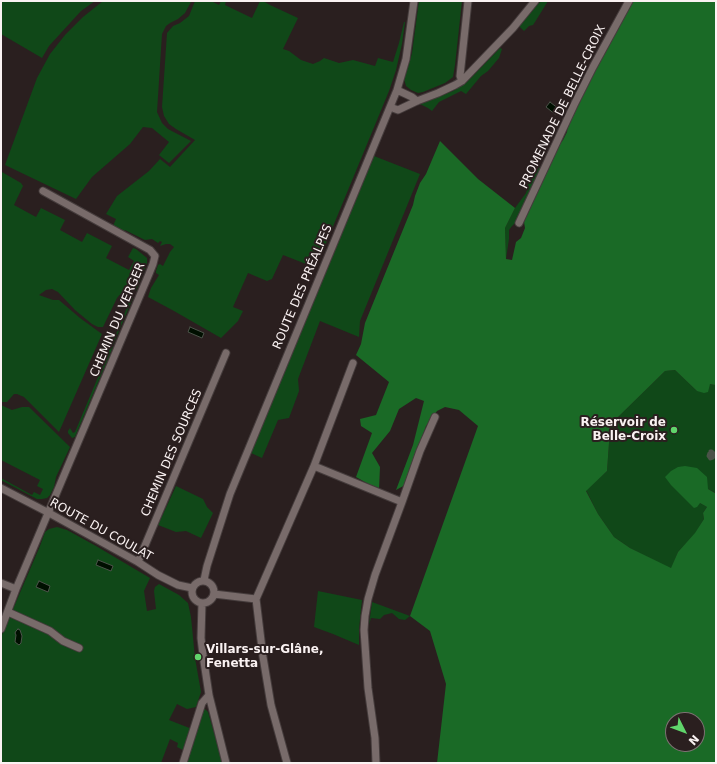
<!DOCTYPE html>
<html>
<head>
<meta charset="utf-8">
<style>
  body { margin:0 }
  #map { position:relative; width:717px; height:764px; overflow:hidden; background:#2a1f1f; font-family:"DejaVu Sans",sans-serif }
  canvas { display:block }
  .frame { position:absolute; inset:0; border:2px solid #faf2f2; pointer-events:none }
  .north { position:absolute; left:665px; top:712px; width:40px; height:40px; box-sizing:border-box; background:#2a1f1f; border:1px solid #7d7373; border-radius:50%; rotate:132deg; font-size:11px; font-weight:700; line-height:16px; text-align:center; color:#faf2f2 }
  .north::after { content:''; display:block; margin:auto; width:14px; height:18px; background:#60d56b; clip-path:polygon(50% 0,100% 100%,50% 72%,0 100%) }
</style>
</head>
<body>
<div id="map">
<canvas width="717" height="764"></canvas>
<div class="frame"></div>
<div class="north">N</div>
</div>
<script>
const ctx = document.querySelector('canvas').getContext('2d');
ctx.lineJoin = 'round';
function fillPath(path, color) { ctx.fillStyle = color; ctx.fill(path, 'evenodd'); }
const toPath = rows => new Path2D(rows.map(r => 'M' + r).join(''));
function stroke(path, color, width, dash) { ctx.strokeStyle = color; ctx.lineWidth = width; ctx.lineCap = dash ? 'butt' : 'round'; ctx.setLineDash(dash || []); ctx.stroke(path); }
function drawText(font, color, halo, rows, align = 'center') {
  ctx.font = font + ' "DejaVu Sans",sans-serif'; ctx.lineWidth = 4; ctx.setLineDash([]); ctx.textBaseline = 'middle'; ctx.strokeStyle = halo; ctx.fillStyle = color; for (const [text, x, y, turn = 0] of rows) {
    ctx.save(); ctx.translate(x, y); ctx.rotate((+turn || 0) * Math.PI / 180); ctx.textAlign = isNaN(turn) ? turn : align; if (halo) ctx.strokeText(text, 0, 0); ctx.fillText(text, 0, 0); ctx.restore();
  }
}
fillPath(toPath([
  [1,1,95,1,81,11,49,46,42,58,1,34],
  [103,1,175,1,180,2,191,2,185,13,178,19,170,23,166,26,162,34,157,112,162,123,168,129,191,141,169,163,159,155,169,142,152,128,143,127,130,144,92,177,76,199,5,165,37,78,50,54,65,35,83,17],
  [195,1,211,1,219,5,221,1,226,1,225,5,252,18,260,1,263,1,270,5,298,18,283,49,289,51,301,60,313,64,320,61,324,58,339,63,353,60,375,66,378,58,393,62,399,43,404,22,405,22,402,44,396,70,389,91,322,253,306,264,283,255,272,279,267,281,248,273,233,307,243,311,238,321,221,338,174,311,148,297,151,288,159,275,156,273,156,271,158,265,160,264,163,266,170,252,174,247,170,244,166,244,160,246,162,242,160,241,158,243,152,239,145,240,125,230,123,234,113,226,116,219,106,214,117,196,149,171,160,159,170,167,195,140,176,129,169,124,164,116,162,107,167,33,173,26,180,23,189,16],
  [419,1,462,1,455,65,453,77,445,83,423,92,418,93,411,90,406,86,404,79,408,67,412,53],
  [541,1,548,1,535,22,533,25,529,26,524,31,519,26],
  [500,48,502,49,499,58,488,71,481,76,466,94,461,91,439,102,432,111,428,108,420,104,453,91,467,82],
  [374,156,420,174,360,321,359,337,320,321,298,379,299,391,289,418,278,420,262,458,251,453],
  [540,167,542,168,517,221,512,226,509,230,509,239,506,259,505,228,515,208,526,193,529,182,537,170],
  [2,172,21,183,23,186,14,205,36,217,41,208,65,220,60,230,82,242,87,233,112,246,106,258,129,270,134,261,128,257,133,248,136,249,147,258,147,263,136,291,130,288,123,291,117,298,103,327,98,327,92,324,75,310,58,292,52,289,46,290,39,295,53,300,59,300,80,318,102,334,59,432,24,397,17,394,14,394,7,402,1,402,1,175],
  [130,296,133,298,113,345,112,344,128,305,126,299,127,297],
  [111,346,113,347,75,437,72,438,68,433,68,431,70,428,73,433,75,432],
  [675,370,697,391,710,384,715,385,715,398,716,407,716,493,708,489,700,503,707,507,703,513,704,519,695,534,678,552,671,569,630,548,614,537,598,514,586,490,607,471,610,429,617,418,665,371],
  [1,405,12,410,22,407,29,407,70,447,56,477,54,487,50,495,47,498,42,499,37,499,1,480,1,478,32,495,34,492,40,495,43,489,37,486,40,480,1,460],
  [176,486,203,499,207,507,213,513,201,538,186,531,176,532,158,525],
  [57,527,67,530,96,546,150,578,144,591,147,611,156,609,154,591,155,587,159,584,179,595,188,603,191,617,195,658,201,692,196,707,187,709,177,704,169,720,192,729,185,751,177,747,178,743,170,739,161,763,133,763,132,762,131,763,1,763,1,637,40,546,45,532,49,529],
  [318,591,362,600,359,629,359,645,333,634,314,627],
  [372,602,410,616,405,620,399,619,392,613,384,615,380,619,371,618,369,625],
  [204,708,208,712,217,743,222,763,185,763]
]), '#104818');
fillPath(toPath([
  [632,1,716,1,716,407,715,398,715,385,710,384,708,392,704,393,697,391,675,370,665,371,617,418,610,429,607,471,586,491,598,514,614,537,630,548,671,568,678,552,695,533,704,519,703,513,707,507,700,503,697,507,694,508,671,485,665,477,671,471,678,467,685,466,697,468,707,477,708,489,715,493,716,492,716,763,437,763,446,684,430,631,410,616,478,426,459,410,445,407,437,411,426,426,405,485,396,490,413,445,424,401,416,398,399,409,390,431,372,453,380,467,379,490,356,477,372,433,361,426,360,419,376,415,389,382,356,355,361,344,365,323,413,205,415,196,420,183,426,174,440,141,478,179,515,208,505,228,506,259,512,260,516,242,521,238,525,228,524,222,527,214,557,148,563,140,567,132,568,124,576,106],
  [673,720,697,720,697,744,673,744]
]), '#1a6a26');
const water = toPath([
  [550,102,560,110,556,115,546,107,550,102],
  [190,327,204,333,202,338,188,332,190,327],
  [98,560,113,566,111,571,96,565,98,560],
  [39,581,50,586,48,592,36,587,39,581],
  [18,629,20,630,22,636,21,643,19,645,15,642,16,635,15,633,16,631,18,629]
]);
fillPath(water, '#000f00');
stroke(water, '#4b5349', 1);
stroke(toPath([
  [710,451,712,451,715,454,714,457,713,458,710,459,708,456,709,453,711,452,713,453,713,456,710,458,709,457,710,454,712,454,713,455,711,456,710,456,711,455]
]), '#4b5349', 3);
const minor = toPath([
  [462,81,460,76,468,1],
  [397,90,412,97,417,101],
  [390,107,398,110,417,101,438,93,455,85,462,81,513,28,535,1],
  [519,223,574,105,593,67,629,1],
  [314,466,353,363],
  [1,488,49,513,138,562,158,575,178,585,192,588],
  [402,502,420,451,435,417],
  [138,562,226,353],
  [204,580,207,566,230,494,397,90,406,59,414,1],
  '192 592a11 11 0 1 1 22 0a11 11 0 1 1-22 0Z',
  [1,583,16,589],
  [214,594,256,599],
  [202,603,201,638,203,655,209,695,226,763],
  [8,612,50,631,63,641,79,648],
  [1,629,16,589,149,274,153,264,155,256,150,250,43,191],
  [183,763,202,703,209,695],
  [287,763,271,705,263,657,256,599,314,466,402,502,375,575,368,599,365,616,364,630,368,688,375,738,376,763]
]);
stroke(minor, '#453c3c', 9);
stroke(minor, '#786b6a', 7);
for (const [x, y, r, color] of [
  [674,430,4,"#60d56b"],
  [198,657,4,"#60d56b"]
]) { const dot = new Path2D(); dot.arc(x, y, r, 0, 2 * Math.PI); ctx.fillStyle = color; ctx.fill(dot); stroke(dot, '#2a1f1f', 1.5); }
drawText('12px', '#faf2f2', '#2a1f1f', [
  ["PROMENADE DE BELLE-CROIX",563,107,-64],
  ["ROUTE DES PRÉALPES",303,287,-67],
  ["CHEMIN DU VERGER",118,320,-67],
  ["CHEMIN DES SOURCES",172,453,-67],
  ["ROUTE DU COULAT",101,530,29]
]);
drawText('bold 12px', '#faf2f2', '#2a1f1f', [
  ["Réservoir de",666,423],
  ["Belle-Croix",666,437],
  ["Villars-sur-Glâne,",206,650,"left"],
  ["Fenetta",206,664,"left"]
], 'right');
</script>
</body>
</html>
